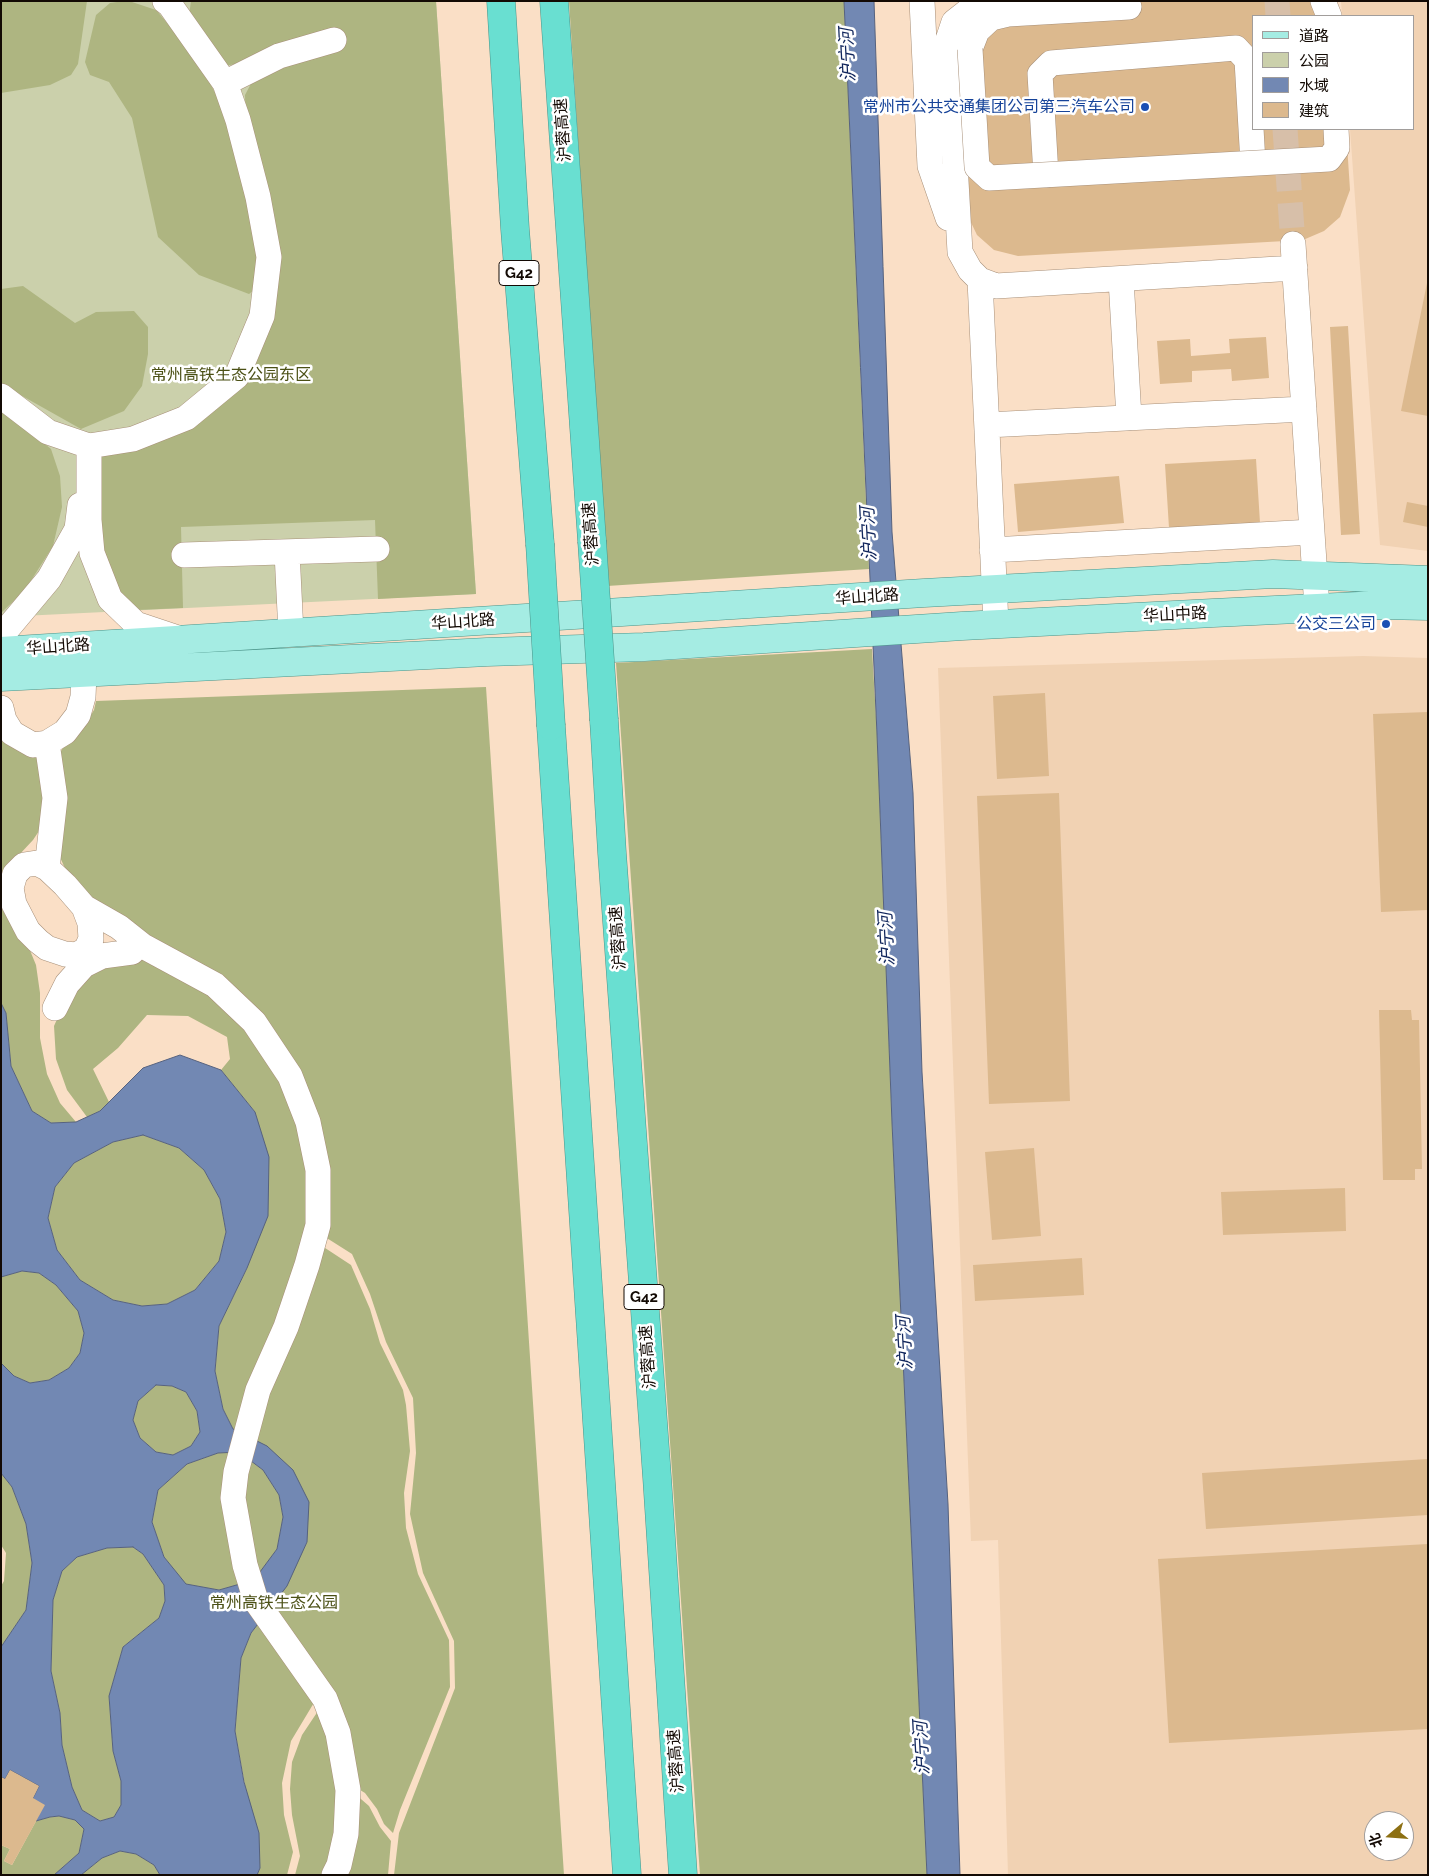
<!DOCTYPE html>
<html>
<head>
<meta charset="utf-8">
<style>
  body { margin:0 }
  #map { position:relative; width:1429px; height:1876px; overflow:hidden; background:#fadfc6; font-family:Raleway,"Noto Sans SC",sans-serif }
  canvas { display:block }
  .frame { position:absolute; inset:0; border:2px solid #130a04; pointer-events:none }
  .legend { position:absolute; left:1252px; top:15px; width:162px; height:115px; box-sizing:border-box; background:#fff; border:1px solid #a19d9b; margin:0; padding:6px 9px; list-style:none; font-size:15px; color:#130a04 }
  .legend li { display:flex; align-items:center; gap:10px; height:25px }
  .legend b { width:25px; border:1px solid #a19d9b }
  .north { position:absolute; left:1364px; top:1811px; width:50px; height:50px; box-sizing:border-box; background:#fff; border:1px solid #a19d9b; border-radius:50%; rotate:252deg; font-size:14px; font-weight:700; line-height:20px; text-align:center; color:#130a04 }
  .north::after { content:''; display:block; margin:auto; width:18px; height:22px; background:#8d7013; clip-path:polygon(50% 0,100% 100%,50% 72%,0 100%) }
</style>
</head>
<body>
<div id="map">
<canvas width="1429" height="1876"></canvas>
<div class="frame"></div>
<ul class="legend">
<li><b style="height:6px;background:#a5ece3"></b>道路</li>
<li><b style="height:14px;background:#cbd0ab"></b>公园</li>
<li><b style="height:14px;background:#7288b3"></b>水域</li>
<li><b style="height:14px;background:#dcb98e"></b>建筑</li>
</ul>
<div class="north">北</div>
</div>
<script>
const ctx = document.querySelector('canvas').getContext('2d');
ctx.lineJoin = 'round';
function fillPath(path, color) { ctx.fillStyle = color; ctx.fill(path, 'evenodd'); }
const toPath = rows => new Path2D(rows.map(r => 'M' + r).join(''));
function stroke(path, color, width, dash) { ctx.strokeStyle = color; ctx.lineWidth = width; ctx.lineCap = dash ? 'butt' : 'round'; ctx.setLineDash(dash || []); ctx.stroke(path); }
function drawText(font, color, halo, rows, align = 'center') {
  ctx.font = font + ' Raleway,"Noto Sans SC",sans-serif'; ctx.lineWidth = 5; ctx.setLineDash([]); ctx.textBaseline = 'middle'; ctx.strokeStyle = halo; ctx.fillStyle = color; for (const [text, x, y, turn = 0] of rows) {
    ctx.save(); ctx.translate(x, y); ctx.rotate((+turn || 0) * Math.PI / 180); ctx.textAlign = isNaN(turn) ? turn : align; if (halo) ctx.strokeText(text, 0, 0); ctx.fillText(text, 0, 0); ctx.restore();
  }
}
fillPath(toPath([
  [1341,1,1428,1,1428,551,1380,545,1350,129,1413,129,1413,16,1342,16],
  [1363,656,1428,658,1428,1875,1008,1875,998,1540,971,1541,938,668],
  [1374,1821,1404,1821,1404,1851,1374,1851]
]), '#f1d2b3');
fillPath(toPath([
  [1,1,436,1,476,594,1,617]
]), '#cbd0ab');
fillPath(toPath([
  [1,1,87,1,78,64,71,75,50,85,1,93],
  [124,1,129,1,156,10,197,58,227,116,259,254,255,289,249,294,199,275,158,237,132,118,109,82,90,75,85,62,96,15,110,3],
  [191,1,436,1,476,594,378,599,375,520,181,527,183,608,137,610,114,589,101,555,101,454,151,445,196,424,272,319,246,129,245,95,254,78,237,64,222,66,189,16],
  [569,1,844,1,869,569,607,586],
  [23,286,75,323,96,312,134,311,148,327,148,354,142,386,124,411,81,429,1,384,1,289],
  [1,408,51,449,60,476,62,507,53,546,25,590,1,613],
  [872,649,877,734,892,1123,927,1875,700,1875,616,663],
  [486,687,564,1875,394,1875,399,1833,455,1688,454,1641,423,1573,410,1514,416,1453,413,1398,386,1342,370,1294,352,1254,322,1235,277,1043,109,913,69,877,58,853,58,756,67,741,85,724,94,710,96,701],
  [1,741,5,741,41,759,44,797,41,828,33,840,19,855,11,869,1,875],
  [1,907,22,931,36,965,40,993,40,1038,47,1074,60,1103,76,1122,51,1123,32,1111,11,1066,6,1013,1,1003],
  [118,958,153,960,214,991,285,1081,306,1143,309,1238,241,1433,233,1429,223,1409,215,1371,219,1326,247,1268,255,1112,221,1070,230,1059,227,1037,188,1016,147,1015,118,1048,93,1069,109,1102,100,1111,87,1117,67,1090,56,1059,54,1026,67,997,89,971],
  [143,1135,179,1148,204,1170,220,1199,226,1232,219,1261,195,1290,167,1304,142,1306,113,1300,80,1280,57,1250,48,1218,55,1187,74,1163,113,1142],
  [319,1244,351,1265,370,1309,380,1343,403,1390,406,1405,410,1451,404,1493,406,1528,418,1574,449,1640,450,1687,400,1810,393,1833,384,1824,377,1809,365,1793,352,1785,270,1608,307,1542,252,1438],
  [22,1271,39,1273,56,1285,78,1311,84,1333,80,1353,69,1368,49,1380,30,1383,14,1376,1,1363,1,1277],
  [156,1385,172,1386,186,1392,197,1411,200,1432,191,1446,173,1455,156,1452,140,1438,133,1420,138,1401],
  [239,1452,263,1470,279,1495,283,1517,277,1549,255,1580,219,1590,185,1584,164,1557,152,1522,158,1490,187,1464,218,1453],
  [1,1473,12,1487,26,1524,32,1563,26,1610,1,1647,1,1586,4,1581,6,1553,1,1545],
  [133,1547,143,1554,164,1585,165,1601,159,1618,123,1647,109,1696,113,1751,121,1781,121,1805,114,1817,100,1821,82,1810,72,1787,62,1745,60,1713,51,1671,53,1600,62,1571,77,1557,107,1548],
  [259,1622,315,1701,291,1741,282,1783,284,1815,293,1852,287,1875,257,1875,260,1868,235,1731,241,1658,251,1633],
  [320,1708,331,1732,342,1815,326,1875,295,1875,300,1856,292,1815,290,1789,292,1762,302,1735],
  [354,1793,369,1806,380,1827,391,1841,388,1875,340,1875],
  [59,1816,75,1820,84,1829,79,1853,54,1875,1,1875,1,1845,10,1849,4,1861,12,1865,36,1821,50,1817],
  [120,1851,136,1854,154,1865,160,1875,81,1875,102,1858]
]), '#aeb581');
const water = toPath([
  [844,1,874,1,892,532,913,793,922,1072,948,1504,960,1875,927,1875,892,1123,877,734,844,1],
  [1,1003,6,1013,11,1066,32,1111,51,1123,76,1122,100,1111,143,1068,180,1055,221,1070,255,1112,269,1157,268,1216,247,1268,219,1326,215,1371,223,1409,233,1429,267,1446,293,1470,309,1502,307,1542,287,1586,251,1633,241,1658,235,1731,244,1782,259,1833,260,1868,257,1875,160,1875,154,1865,136,1854,120,1851,102,1858,81,1875,54,1875,79,1853,84,1829,75,1820,59,1816,50,1817,36,1821,33,1798,39,1786,10,1770,5,1779,1,1777,1,1647,26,1610,32,1563,26,1524,12,1487,1,1473,1,1363,14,1376,30,1383,49,1380,69,1368,80,1353,84,1333,78,1311,56,1285,39,1273,22,1271,1,1277,1,1003],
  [143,1135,179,1148,204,1170,220,1199,226,1232,219,1261,195,1290,167,1304,142,1306,113,1300,80,1280,57,1250,48,1218,55,1187,74,1163,113,1142,143,1135],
  [156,1385,172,1386,186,1392,197,1411,200,1432,191,1446,173,1455,156,1452,140,1438,133,1420,138,1401,156,1385],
  [239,1452,263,1470,279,1495,283,1517,277,1549,254,1580,219,1590,186,1584,164,1557,152,1522,158,1490,187,1464,218,1453,239,1452],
  [133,1547,143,1554,164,1585,165,1601,159,1618,123,1647,109,1696,113,1751,121,1781,121,1805,114,1817,100,1821,82,1810,72,1787,62,1745,60,1713,51,1671,53,1600,62,1571,77,1557,107,1548,133,1547]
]);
fillPath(water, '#7288b3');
stroke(water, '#56627e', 1);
fillPath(toPath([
  [964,1,1335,1,1339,16,1253,16,1253,129,1346,129,1350,190,1340,217,1324,231,1303,240,1018,256,994,250,977,235,943,164,934,42],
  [1427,283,1428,283,1428,416,1401,411],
  [1348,326,1360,534,1341,535,1330,327],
  [1266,337,1269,378,1232,381,1231,369,1192,371,1192,382,1160,384,1157,341,1190,339,1191,356,1230,353,1229,339],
  [1256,459,1260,523,1169,528,1165,464],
  [1119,476,1124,523,1018,532,1014,484],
  [1407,502,1428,506,1428,527,1403,522],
  [1045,693,1049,776,997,779,993,696],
  [1428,712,1428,910,1381,912,1373,714],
  [1059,793,1070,1101,989,1104,977,796],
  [1379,1010,1411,1010,1412,1020,1419,1020,1422,1169,1415,1169,1415,1180,1383,1180],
  [1034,1148,1041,1236,992,1240,985,1152],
  [1345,1188,1346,1231,1223,1235,1221,1192],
  [1082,1258,1084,1295,975,1301,973,1265],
  [1428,1459,1428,1515,1206,1529,1202,1473],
  [1428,1544,1428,1729,1169,1743,1158,1559],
  [10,1770,39,1786,33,1798,45,1805,12,1865,4,1861,10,1849,1,1845,1,1777,5,1779]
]), '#dcb98e');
stroke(toPath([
  [1277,1,1278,16],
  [1285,129,1293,244]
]), '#d7bfa9', 25, [25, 12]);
const minor = toPath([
  [922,1,930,166,948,218],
  [1323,1,1329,16],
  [970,49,977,31,991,18,1008,14,1129,7],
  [225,83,279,56,334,40],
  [1046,175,1040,74,1051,63,1236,48,1247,60,1253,163],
  [1293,244,1317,608],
  [1121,279,1129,418],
  [980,280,996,286,1295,268],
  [1,396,48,432,89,446,133,439,186,418,237,376,262,316,269,257,258,197,238,120,225,83,170,5,165,1],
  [987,425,1304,409],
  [89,446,89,520,92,553,110,599,136,624,181,639],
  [992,550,1312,532],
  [287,552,291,633],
  [184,555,377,549],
  [996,624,980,280,970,270,960,252,948,40,954,22,972,8,1001,1],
  [1,631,8,628,49,579,77,529,80,505],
  [1,708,4,720,12,733,33,745,47,743,65,732,78,715,83,697,84,674],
  [47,743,55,798,47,868],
  [37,863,47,868,65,885,84,907,90,923,91,939,86,950,76,955,65,954,47,948,38,941,28,931,14,904,11,888,15,874,24,865,37,863],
  [84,907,119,927,143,946,215,985,254,1022,290,1076,308,1122,318,1170,318,1225,307,1265,286,1327,258,1390,236,1472,233,1498,245,1565,256,1601,325,1699,338,1733,348,1790,346,1834,339,1865,334,1875],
  [55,1008,67,984,84,965,102,956,132,952]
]);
const major = toPath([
  [1,651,924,593,1273,574,1428,580],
  [1,677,487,652,644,647,962,626,1213,613,1380,605,1428,606]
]);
const highway = toPath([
  [501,1,515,229,540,544],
  [554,1,592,541],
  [604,720,612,853,657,1477,683,1875],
  [551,726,627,1875]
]);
stroke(minor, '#a89079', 26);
stroke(major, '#4b9489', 29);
stroke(highway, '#4b9489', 29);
stroke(minor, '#fff', 25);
stroke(major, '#a5ece3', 28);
stroke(highway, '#69dfd1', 28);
const minorBridge = toPath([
  [970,49,977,167,989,178,1329,159,1337,148,1336,129]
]);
const highwayBridge = toPath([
  [592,541,604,720],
  [540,544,551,726]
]);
stroke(minorBridge, '#a89079', 26, []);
stroke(highwayBridge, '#4b9489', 29, []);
stroke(minorBridge, '#fff', 25);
stroke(highwayBridge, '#69dfd1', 28);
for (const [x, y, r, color] of [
  [1145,107,5,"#1a4fb4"],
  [1386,624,5,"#1a4fb4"]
]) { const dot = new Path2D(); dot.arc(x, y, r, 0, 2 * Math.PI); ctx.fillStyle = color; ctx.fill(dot); stroke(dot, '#fff', 2); }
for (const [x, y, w] of [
  [519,273,40],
  [644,1297,40]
]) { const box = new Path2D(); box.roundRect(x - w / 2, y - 12.5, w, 25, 4); ctx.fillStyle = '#fff'; ctx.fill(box); stroke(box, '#130a04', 1); }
drawText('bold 15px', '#130a04', null, [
  ["G42",519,273],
  ["G42",644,1297]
]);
drawText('16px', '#164399', '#fff', [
  ["常州市公共交通集团公司第三汽车公司",1135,107],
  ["公交三公司",1376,624]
], 'right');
drawText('16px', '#130a04', '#fff', [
  ["沪蓉高速",563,130,-94],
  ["沪蓉高速",591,534,-94],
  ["华山北路",867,597,-4],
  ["华山中路",1175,615,-3],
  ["华山北路",463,622,-4],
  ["华山北路",58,647,-4],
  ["沪蓉高速",618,938,-94],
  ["沪蓉高速",648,1357,-94],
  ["沪蓉高速",676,1761,-94]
]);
drawText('16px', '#4b5015', '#fff', [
  ["常州高铁生态公园东区",231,375],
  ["常州高铁生态公园",274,1603]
]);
drawText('italic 18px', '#11265c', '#fff', [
  ["沪宁河",848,55,-93],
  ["沪宁河",869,534,-93],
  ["沪宁河",887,939,-93],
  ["沪宁河",905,1343,-93],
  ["沪宁河",922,1748,-93]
]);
</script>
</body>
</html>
